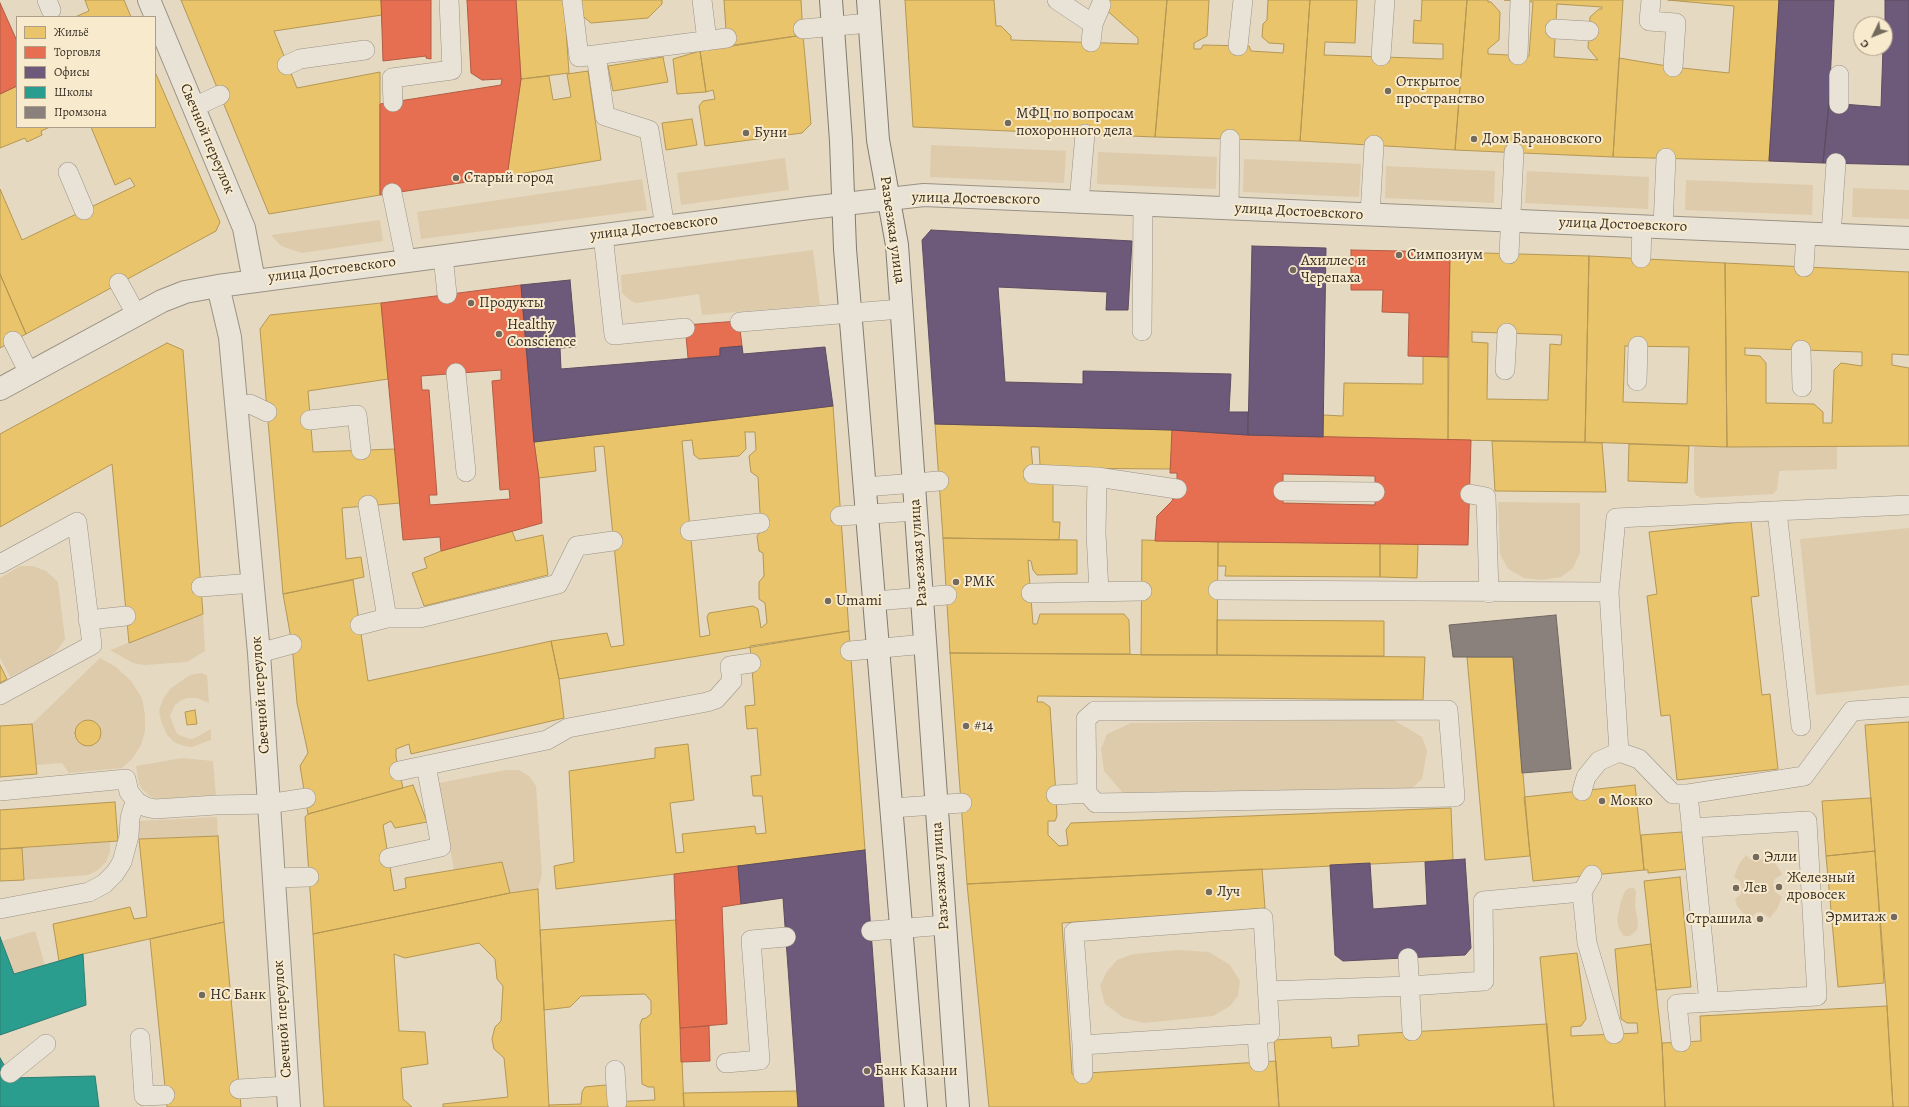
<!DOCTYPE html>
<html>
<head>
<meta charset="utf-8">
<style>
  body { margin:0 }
  #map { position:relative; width:1909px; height:1107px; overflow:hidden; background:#e6d9c1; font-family:Alegreya,serif }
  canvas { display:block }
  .legend { position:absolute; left:16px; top:16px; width:140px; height:112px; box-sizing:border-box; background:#f8eacd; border:1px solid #ab9f8a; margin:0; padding:5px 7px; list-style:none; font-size:12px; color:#372f25 }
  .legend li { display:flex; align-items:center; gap:8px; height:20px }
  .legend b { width:20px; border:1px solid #ab9f8a }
  .north { position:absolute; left:1853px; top:16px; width:40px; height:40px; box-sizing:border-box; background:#f8eacd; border:1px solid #ab9f8a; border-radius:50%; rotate:227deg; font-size:11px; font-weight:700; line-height:16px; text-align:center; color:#372f25 }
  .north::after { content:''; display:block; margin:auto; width:14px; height:18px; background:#746a5c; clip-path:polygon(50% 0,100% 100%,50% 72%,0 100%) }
</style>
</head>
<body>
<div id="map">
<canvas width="1909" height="1107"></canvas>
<ul class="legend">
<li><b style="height:11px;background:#e9c46a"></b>Жильё</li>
<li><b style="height:11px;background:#e76f51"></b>Торговля</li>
<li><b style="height:11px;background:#6d597a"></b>Офисы</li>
<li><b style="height:11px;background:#2a9d8f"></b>Школы</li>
<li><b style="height:11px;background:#8a817c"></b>Промзона</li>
</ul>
<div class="north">С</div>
</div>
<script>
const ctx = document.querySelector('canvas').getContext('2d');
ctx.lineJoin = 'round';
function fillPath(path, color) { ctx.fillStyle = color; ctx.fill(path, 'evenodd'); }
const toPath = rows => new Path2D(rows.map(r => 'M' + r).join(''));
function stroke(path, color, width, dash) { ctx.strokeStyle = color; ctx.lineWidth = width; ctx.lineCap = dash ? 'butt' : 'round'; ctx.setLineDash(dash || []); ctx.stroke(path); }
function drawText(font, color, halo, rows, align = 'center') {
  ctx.font = font + ' Alegreya,serif'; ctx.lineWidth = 4; ctx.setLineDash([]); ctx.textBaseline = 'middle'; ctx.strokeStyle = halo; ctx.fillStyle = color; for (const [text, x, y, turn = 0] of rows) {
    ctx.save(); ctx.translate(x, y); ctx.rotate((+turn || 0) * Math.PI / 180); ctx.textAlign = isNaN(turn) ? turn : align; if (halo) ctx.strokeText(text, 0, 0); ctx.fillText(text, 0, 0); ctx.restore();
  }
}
fillPath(toPath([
  [931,145,1066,151,1064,183,930,177],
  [1098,152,1217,157,1216,189,1097,184],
  [785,158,789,190,681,205,677,173],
  [1244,159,1361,164,1359,197,1243,192],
  [1386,166,1495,171,1494,203,1385,198],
  [1527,171,1649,177,1648,209,1525,203],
  [642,179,647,210,421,239,417,212],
  [1686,180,1813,185,1812,215,1685,210],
  [1853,188,1909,190,1909,219,1852,217],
  [380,220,383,241,302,253,281,246,271,235],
  [813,250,820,305,702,315,699,294,637,303,631,301,622,293,621,275],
  [1694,446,1837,446,1837,469,1779,471,1777,490,1773,494,1701,498,1696,495,1694,491],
  [1498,502,1580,503,1580,553,1573,568,1561,577,1541,580,1524,578,1508,569,1500,554],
  [1909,528,1909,685,1816,695,1800,539],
  [20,566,33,566,46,571,58,582,65,639,59,648,50,657,10,677,0,658,0,578],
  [203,614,205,651,187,662,145,665,133,663,110,650],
  [100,658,116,667,131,681,142,698,145,715,145,731,141,745,133,758,122,768,69,773,62,763,36,765,32,724],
  [91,720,100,726,101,736,95,745,85,746,77,740,75,730,81,721],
  [201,673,207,675,209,703,197,698,187,698,180,701,175,705,170,716,176,732,179,735,190,739,195,738,211,729,211,740,192,747,184,746,174,742,167,735,161,721,159,711,163,699,171,688,190,675],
  [1392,719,1422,737,1427,751,1422,779,1411,789,1153,798,1122,792,1104,771,1101,749,1107,734,1131,723],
  [182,758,213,761,216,795,158,799,151,797,142,789,139,784,136,766],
  [506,770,519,770,529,776,536,786,542,874,538,889,510,893,502,862,454,870,439,783],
  [217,817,218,836,139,839,138,821],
  [110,842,110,852,106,862,98,870,88,875,24,880,22,848],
  [1766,853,1772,858,1782,874,1774,880,1773,884,1775,892,1782,897,1777,909,1770,918,1761,912,1756,913,1749,920,1737,906,1735,899,1741,894,1742,889,1740,881,1734,877,1739,864,1746,855,1750,859,1756,861,1762,859],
  [1629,888,1634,888,1636,892,1635,906,1638,922,1637,930,1630,936,1624,936,1619,929,1617,920,1621,901,1625,891],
  [35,931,45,965,14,974,2,941],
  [1178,950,1209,952,1230,965,1240,981,1238,996,1230,1006,1213,1016,1144,1023,1124,1018,1105,1004,1100,986,1106,973,1117,960,1133,954]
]), '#ddcbac');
const homes = toPath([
  [85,0,124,0,131,17,75,17,89,11,85,0],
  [181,0,381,0,382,15,274,31,297,88,380,72,380,195,269,214,181,0],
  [516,0,564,0,569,73,521,79,516,0],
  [577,0,662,0,662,4,648,18,591,23,578,12,577,0],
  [724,0,801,0,803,35,727,46,724,0],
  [905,0,994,0,996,26,1001,26,1011,36,1011,40,1138,44,1138,38,1095,0,1167,0,1155,137,913,127,905,0],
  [1167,0,1209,0,1207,36,1194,43,1194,49,1201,49,1203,45,1249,46,1251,51,1283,53,1284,44,1269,43,1262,37,1263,24,1267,20,1268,0,1310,0,1300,141,1155,137,1167,0],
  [1310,0,1357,0,1355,43,1325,42,1324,55,1443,59,1443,44,1413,43,1414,20,1421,21,1422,0,1467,0,1455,150,1300,141,1310,0],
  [1467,0,1488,0,1488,2,1491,2,1500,12,1499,40,1488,49,1488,54,1529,56,1533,2,1504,0,1623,0,1613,157,1455,150,1467,0],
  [1557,4,1602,7,1602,9,1599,9,1590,17,1588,48,1598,60,1554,57,1557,4],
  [1668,0,1779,0,1769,161,1613,157,1619,58,1673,67,1729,73,1734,6,1668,0],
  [803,35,811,124,802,133,705,146,699,106,703,101,715,99,713,90,706,92,700,51,803,35],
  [700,51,706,92,677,94,673,59,700,51],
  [663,57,668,82,613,91,608,66,663,57],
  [588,71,601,160,507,176,521,79,549,76,553,100,571,97,567,74,588,71],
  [155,72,220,222,216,231,26,334,0,274,0,189,22,240,135,186,130,178,115,185,91,127,155,127,155,72],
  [17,86,17,127,50,127,41,131,42,135,27,142,25,138,0,148,0,94,17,86],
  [692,119,697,145,666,150,662,123,692,119],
  [1450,252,1589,256,1585,442,1448,440,1450,252],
  [1472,332,1562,335,1561,345,1550,344,1548,400,1487,399,1488,343,1472,342,1472,332],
  [1589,256,1725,263,1727,447,1585,442,1589,256],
  [1625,346,1689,347,1687,404,1623,402,1625,346],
  [1725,263,1909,272,1909,355,1892,354,1892,365,1909,368,1909,446,1727,447,1725,263],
  [1745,348,1862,352,1862,366,1841,363,1834,370,1832,423,1823,423,1823,412,1814,404,1766,403,1766,363,1760,356,1745,355,1745,348],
  [0,274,26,334,0,348,0,274],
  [381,303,388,379,308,391,313,452,395,449,400,503,342,508,346,559,361,557,364,577,283,594,260,329,270,315,381,303],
  [167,343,183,350,203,614,129,643,112,464,0,527,0,434,167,343],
  [1423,356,1448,357,1448,440,1323,437,1323,415,1343,416,1344,383,1423,384,1423,356],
  [833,406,849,631,559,679,551,641,607,633,611,647,624,645,604,446,594,447,596,471,539,478,534,442,833,406],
  [745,432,755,432,756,450,749,456,750,465,751,472,758,477,761,531,757,536,759,551,763,553,764,576,759,582,759,599,765,603,767,623,761,628,758,609,753,606,709,613,707,617,710,635,700,637,682,441,692,440,694,455,699,459,739,456,746,449,745,432],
  [935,424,1172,430,1171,469,1044,468,1040,465,1039,447,1031,447,1034,480,1053,482,1053,522,1060,522,1059,540,943,538,935,424],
  [1492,441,1602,443,1606,492,1495,491,1492,441],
  [1629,444,1689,446,1687,483,1628,481,1629,444],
  [1751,521,1759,596,1751,597,1762,695,1770,694,1778,769,1677,780,1670,715,1661,716,1647,596,1657,594,1649,532,1751,521],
  [512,531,516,541,543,535,548,575,424,606,412,573,427,568,424,558,441,551,512,531],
  [943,538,1077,540,1077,574,1037,575,1033,570,1031,561,1028,560,1033,624,1037,624,1040,614,1124,614,1129,620,1130,654,950,653,943,538],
  [1142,540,1218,542,1217,655,1141,655,1142,540],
  [1218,542,1380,543,1380,577,1225,576,1226,566,1218,566,1218,542],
  [1380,543,1418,544,1417,578,1380,577,1380,543],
  [353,580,368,681,551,641,559,679,564,718,411,754,409,744,396,749,396,757,403,788,308,814,300,766,308,753,297,703,292,644,283,594,353,580],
  [1217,620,1384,621,1384,656,1217,655,1217,620],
  [849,631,865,850,556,889,554,866,574,862,569,771,655,758,655,748,688,744,694,800,670,803,676,853,684,852,682,834,755,826,756,834,766,833,762,796,753,796,751,776,761,775,757,728,747,729,745,706,755,705,750,646,849,631],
  [950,653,1425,657,1423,700,1038,696,1037,702,1043,702,1050,707,1056,795,1057,816,1055,821,1048,821,1048,835,1059,846,1068,845,1066,830,1071,823,1451,808,1453,860,967,884,950,653],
  [1467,657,1513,657,1530,856,1485,860,1467,657],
  [0,665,7,679,0,683,0,665],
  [195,710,197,724,187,725,185,712,195,710],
  '75 733a13 13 0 1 1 26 0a13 13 0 1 1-26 0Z',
  [1909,722,1909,1107,1893,1107,1887,1006,1865,725,1909,722],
  [32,724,37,774,0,777,0,726,32,724],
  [413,785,427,822,395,828,391,821,383,825,394,891,406,888,405,878,502,862,510,893,313,934,305,817,308,814,413,785],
  [1635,785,1644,870,1533,881,1524,797,1635,785],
  [1871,798,1875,851,1826,856,1822,801,1871,798],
  [115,802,118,841,0,849,0,810,115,802],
  [1682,832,1686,869,1648,873,1648,870,1644,870,1641,835,1682,832],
  [218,836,224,922,83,954,59,961,53,924,130,907,134,919,147,917,139,839,218,836],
  [22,848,24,880,0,881,0,849,22,848],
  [1875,851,1884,983,1838,987,1826,856,1875,851],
  [1262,869,1265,908,1062,923,1072,1074,1276,1061,1279,1107,989,1107,967,884,1262,869],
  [1680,877,1691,987,1656,990,1644,881,1680,877],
  [538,889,549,1107,443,1107,443,1104,508,1097,504,1058,494,1049,492,1039,495,1027,501,1021,503,986,497,979,495,959,479,943,405,958,394,954,399,1031,425,1032,428,1064,401,1068,403,1099,412,1107,324,1107,313,934,510,893,538,889],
  [676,920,684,1107,549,1107,549,1105,581,1104,582,1092,585,1087,605,1085,610,1089,611,1102,655,1100,654,1087,648,1087,642,1084,640,1025,642,1019,646,1018,651,1014,651,1001,645,994,581,996,570,1007,544,1010,540,930,676,920],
  [224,922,241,1107,167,1107,150,939,224,922],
  [1651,944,1662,1043,1665,1107,1554,1107,1540,957,1577,953,1586,1019,1581,1026,1571,1027,1571,1036,1638,1033,1637,1023,1627,1023,1621,1019,1615,949,1651,944],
  [1887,1006,1893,1107,1665,1107,1662,1043,1701,1041,1700,1016,1887,1006],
  [1547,1024,1554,1107,1279,1107,1274,1040,1331,1037,1332,1048,1359,1046,1358,1035,1547,1024],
  [798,1091,798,1107,684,1107,683,1093,798,1091]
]);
fillPath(homes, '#e9c46a');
stroke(homes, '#b49755', 1);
const shops = toPath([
  [381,0,431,0,431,59,426,58,426,56,383,61,381,0],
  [467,0,516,0,521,79,507,176,380,195,380,104,501,85,502,79,482,80,471,73,467,0],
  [0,3,17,41,17,86,0,94,0,3],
  [1351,250,1450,252,1448,357,1408,356,1409,313,1382,312,1383,290,1351,290,1351,250],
  [521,285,534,442,539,478,542,523,441,551,440,537,403,540,381,303,521,285],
  [501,370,501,380,492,381,500,490,509,489,510,499,430,505,429,495,437,495,429,390,422,390,421,376,501,370],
  [739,321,742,346,720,348,720,356,688,358,685,325,739,321],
  [1172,430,1248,435,1471,440,1468,545,1155,541,1157,516,1172,501,1177,489,1177,473,1170,473,1172,430],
  [1283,474,1375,476,1375,505,1283,503,1283,474],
  [738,866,741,904,722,907,727,1024,680,1028,674,874,738,866],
  [709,1026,710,1061,681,1062,680,1028,709,1026]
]);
fillPath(shops, '#e76f51');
stroke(shops, '#b25c44', 1);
const offices = toPath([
  [1779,0,1834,0,1829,103,1823,163,1769,161,1779,0],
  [1885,0,1909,0,1909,165,1823,163,1829,103,1881,107,1883,48,1885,48,1885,0],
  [931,230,1132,241,1128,310,1106,310,1107,292,998,287,1005,382,1083,384,1083,371,1231,374,1229,412,1248,412,1248,435,1172,430,935,424,922,240,931,230],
  [1252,246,1326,248,1323,437,1248,435,1252,246],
  [570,280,576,347,560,348,561,369,720,356,720,348,742,346,743,354,825,347,833,406,534,442,521,285,570,280],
  [865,850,884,1107,798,1107,783,898,741,904,738,866,865,850],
  [1465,859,1471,948,1465,955,1343,961,1335,955,1330,865,1370,863,1373,909,1427,905,1425,862,1465,859]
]);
fillPath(offices, '#6d597a');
stroke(offices, '#5d4c60', 1);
const schools = toPath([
  [0,937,14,974,83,954,86,1005,0,1035,0,937],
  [0,1058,12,1078,95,1076,99,1107,0,1107,0,1058]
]);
fillPath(schools, '#2a9d8f');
stroke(schools, '#2e7c6f', 1);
const industry = toPath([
  [1556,615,1571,769,1522,773,1513,657,1453,657,1449,625,1556,615]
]);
fillPath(industry, '#8a817c');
stroke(industry, '#716862', 1);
const lane = toPath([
  [47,0,51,10],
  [572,0,579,57,727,38],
  [702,0,707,41],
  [1057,0,1093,24],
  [1651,0,1649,21,1676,23,1673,67],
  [803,29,869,23],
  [1555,29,1589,31],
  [1091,42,1093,24,1101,5],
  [1238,46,1243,0],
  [596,55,605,116,649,130,665,227],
  [1518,55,1520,1],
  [1381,56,1385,0],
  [287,65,300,59,365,50],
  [393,102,392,78,452,70,449,0],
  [1839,104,1839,75],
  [194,107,220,95],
  [68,172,84,210],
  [392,193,406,261],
  [1079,202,1085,134],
  [1229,208,1230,139],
  [1370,215,1374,145],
  [1663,226,1666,158],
  [603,235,614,335,685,328],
  [1831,235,1836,163],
  [1509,254,1514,152],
  [443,256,447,294],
  [1641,258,1642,226],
  [1804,267,1806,233],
  [119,283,136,314],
  [740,322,901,309],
  [1142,331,1143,205],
  [13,341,29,373],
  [1801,350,1802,387],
  [1505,370,1507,333],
  [456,373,466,472],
  [1637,381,1638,346],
  [236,407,250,404,267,412],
  [310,420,357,415,361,450],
  [1033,474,1097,477,1177,489],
  [1097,477,1096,533,1099,592],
  [865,487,939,481],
  [1283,491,1375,492],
  [1470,494,1486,497,1489,593],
  [368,505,387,618],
  [1777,511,1801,726],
  [840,516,916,511],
  [690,531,760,523],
  [0,564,77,522,92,645,0,695],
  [201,587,253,583],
  [1218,590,1609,592],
  [1031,593,1142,591],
  [875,601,947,595],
  [88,620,126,616],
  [360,625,387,618,420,618,558,584,577,546,613,541],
  [850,651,925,644],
  [259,653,292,644],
  [1619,752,1609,592,1616,518,1909,505],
  [399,771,547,740,568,728,707,702,716,699,732,681,730,666,751,663],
  [0,791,126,779,129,792,137,802,146,807,155,809,216,805,268,804,306,798],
  [1582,791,1586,777,1599,761,1619,752,1639,759,1673,794,1688,794,1804,776,1852,711,1909,707],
  [1688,794,1709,1002],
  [1056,795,1087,793,1096,803,1455,797,1448,710,1095,711,1086,719,1087,793],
  [892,808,962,803],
  [389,858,441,847,426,765],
  [1592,875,1582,892,1587,943,1614,1034],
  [274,878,309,877],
  [0,909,89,892,104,884,115,873,122,862,129,836,130,818,133,808,137,802],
  [1263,918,1270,1033,1082,1045,1074,932,1263,918],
  [871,931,945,925],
  [1408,958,1412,1031],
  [1267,991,1409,986,1484,981,1483,901,1582,892],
  [1257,1035,1259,1062],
  [140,1038,144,1096,165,1095],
  [1681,1042,1677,1004,1817,996,1807,821,1691,828],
  [1082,1045,1083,1074],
  [726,1063,760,1060,751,940,786,937],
  [615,1070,617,1102],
  [10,1073,46,1044],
  [239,1089,288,1086]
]);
const street = toPath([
  [149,0,244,228,254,281],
  [218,286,230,337,259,653,289,1107],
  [0,389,162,301,185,292,218,286,809,208,924,195,1909,238]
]);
const secondary = toPath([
  [831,0,841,141,845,249,916,1107],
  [868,0,878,140,897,245,958,1107]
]);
stroke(lane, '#9a9284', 20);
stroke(street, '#9a9284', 24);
stroke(secondary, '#827b6e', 24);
stroke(lane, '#e9e3d7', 19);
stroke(street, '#e9e3d7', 22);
stroke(secondary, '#e9e3d7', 22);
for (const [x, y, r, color] of [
  [1388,91,4,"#746a5c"],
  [1008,123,4,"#746a5c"],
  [746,133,4,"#746a5c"],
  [1474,139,4,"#746a5c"],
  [456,178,4,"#746a5c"],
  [1399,255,4,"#746a5c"],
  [1293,270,4,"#746a5c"],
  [471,303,4,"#746a5c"],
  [499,334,4,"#746a5c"],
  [956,582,4,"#746a5c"],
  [828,601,4,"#746a5c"],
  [966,726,4,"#746a5c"],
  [1602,801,4,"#746a5c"],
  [1756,857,4,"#746a5c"],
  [1779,887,4,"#746a5c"],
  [1736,888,4,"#746a5c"],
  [1209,892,4,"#746a5c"],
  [1894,917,4,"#746a5c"],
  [1760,919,4,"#746a5c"],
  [202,995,4,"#746a5c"],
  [867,1071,4,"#746a5c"]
]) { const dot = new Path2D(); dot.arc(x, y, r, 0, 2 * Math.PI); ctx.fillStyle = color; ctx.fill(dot); stroke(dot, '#f8eacd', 1.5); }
drawText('15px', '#372f25', '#f8eacd', [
  ["Открытое",1396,82],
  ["пространство",1396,99],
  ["МФЦ по вопросам",1016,114],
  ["похоронного дела",1016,131],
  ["Буни",754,133],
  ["Дом Барановского",1482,139],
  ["Старый город",464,178],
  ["Симпозиум",1407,255],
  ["Ахиллес и",1301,261],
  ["Черепаха",1301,278],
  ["Продукты",479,303],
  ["Healthy",507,325],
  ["Conscience",507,342],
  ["РМК",964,582],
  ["Umami",836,601],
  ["#14",974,726],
  ["Мокко",1610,801],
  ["Элли",1764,857],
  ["Железный",1787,878],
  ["дровосек",1787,895],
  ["Лев",1744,888],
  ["Луч",1217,892],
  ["Эрмитаж",1886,917,"right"],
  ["Страшила",1752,919,"right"],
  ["НС Банк",210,995],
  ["Банк Казани",875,1071]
], 'left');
drawText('15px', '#372f25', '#f8eacd', [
  ["Свечной переулок",207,139,67],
  ["улица Достоевского",976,199,1],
  ["улица Достоевского",1299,212,3],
  ["улица Достоевского",1623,225,2],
  ["улица Достоевского",654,228,-7],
  ["Разъезжая улица",892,230,82],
  ["улица Достоевского",332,270,-7],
  ["Разъезжая улица",919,553,-94],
  ["Свечной переулок",261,695,-94],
  ["Разъезжая улица",941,876,-94],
  ["Свечной переулок",283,1019,-94]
]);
</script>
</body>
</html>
